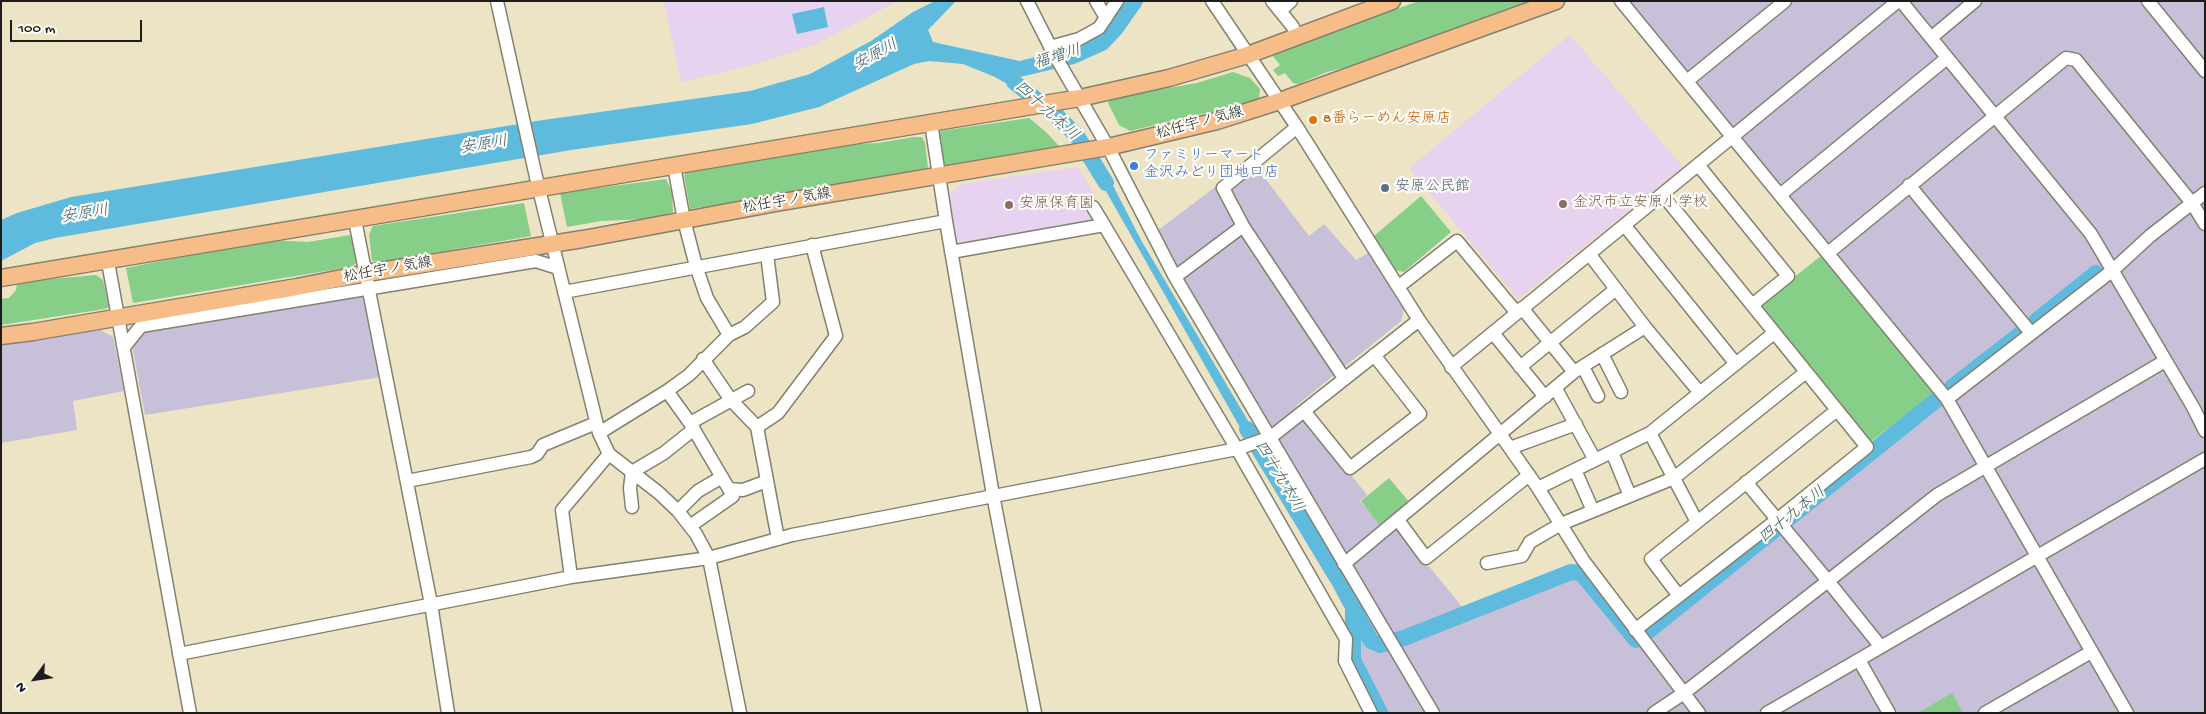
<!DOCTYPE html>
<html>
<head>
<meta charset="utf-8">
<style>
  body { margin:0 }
  #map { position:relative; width:2206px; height:714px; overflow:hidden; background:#ece4c4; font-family:"Gochi Hand",sans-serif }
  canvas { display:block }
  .frame { position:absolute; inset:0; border:2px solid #1c1c1c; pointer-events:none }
  .north { position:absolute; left:10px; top:654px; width:50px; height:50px; -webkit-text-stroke:4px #fdfcf7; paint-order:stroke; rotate:239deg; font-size:14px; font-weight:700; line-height:20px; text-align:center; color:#1c1c1c }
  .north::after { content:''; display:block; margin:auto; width:18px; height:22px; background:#1c1c1c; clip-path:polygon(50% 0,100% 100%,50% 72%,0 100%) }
  .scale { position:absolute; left:10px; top:20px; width:132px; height:22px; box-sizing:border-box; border:2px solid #1c1c1c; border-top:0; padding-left:6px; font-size:15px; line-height:18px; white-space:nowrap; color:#1c1c1c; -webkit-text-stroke:4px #fdfcf7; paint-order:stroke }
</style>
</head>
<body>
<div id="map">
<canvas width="2206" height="714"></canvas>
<div class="frame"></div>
<div class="north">N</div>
<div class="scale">100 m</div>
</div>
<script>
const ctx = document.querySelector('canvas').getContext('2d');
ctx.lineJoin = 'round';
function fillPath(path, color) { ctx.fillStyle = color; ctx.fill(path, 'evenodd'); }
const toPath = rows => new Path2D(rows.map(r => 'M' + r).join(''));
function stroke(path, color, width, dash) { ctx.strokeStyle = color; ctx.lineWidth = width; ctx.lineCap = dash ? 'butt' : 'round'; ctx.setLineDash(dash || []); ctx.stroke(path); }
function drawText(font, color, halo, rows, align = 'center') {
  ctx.font = font + ' "Gochi Hand","Klee One",sans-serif'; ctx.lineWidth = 4.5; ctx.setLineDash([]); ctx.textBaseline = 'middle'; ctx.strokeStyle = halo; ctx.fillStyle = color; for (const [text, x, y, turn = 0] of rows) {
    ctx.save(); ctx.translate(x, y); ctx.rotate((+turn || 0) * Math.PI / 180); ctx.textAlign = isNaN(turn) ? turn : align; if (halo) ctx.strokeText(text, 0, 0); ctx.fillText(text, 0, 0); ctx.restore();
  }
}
fillPath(toPath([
  [664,1,898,1,818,43,793,52,756,64,681,82],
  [1570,35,1683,167,1518,299,1409,168],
  [1078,167,1094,194,1091,199,1084,203,1095,222,960,248,955,244,946,198,961,184]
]), '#e7d2ef');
fillPath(toPath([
  [1628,1,2205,1,2205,713,1385,713,1357,660,1354,571,1171,262,1157,231,1251,160,1309,236,1324,224,1356,260,1368,253,1404,310,1401,321,1296,406,1367,495,1360,501,1386,531,1396,526,1463,608,1575,568,1579,568,1584,573,1631,631,1945,389],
  [364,294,381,377,145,415,132,345,144,331],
  [99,329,113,337,124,391,73,401,77,430,1,443,1,345]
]), '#c8bfd8');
fillPath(toPath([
  [1419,1,1530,1,1371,61,1327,72,1298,84,1293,83,1285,73,1278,76,1273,70,1280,65,1271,54],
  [1233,72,1250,78,1260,89,1259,100,1235,108,1191,116,1130,131,1119,125,1108,103,1110,100,1151,91,1197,83],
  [1029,118,1046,132,1060,147,951,167,944,164,938,135,941,131],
  [914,137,922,137,925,143,928,168,927,173,690,209,684,175,688,172,838,145,878,143],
  [666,179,672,192,673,212,670,213,646,219,601,221,567,227,560,193],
  [1421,196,1451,232,1404,272,1395,270,1374,236],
  [524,203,531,236,381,262,372,261,369,234,373,226],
  [350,235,359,262,350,267,133,303,126,268,269,240,308,242],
  [1822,255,1935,393,1870,442,1761,308,1761,304],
  [96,275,103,280,109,307,105,309,1,325,1,299,9,298,16,290,17,282],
  [1389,478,1410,503,1381,527,1361,501],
  [1952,693,1963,713,1918,713]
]), '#87ce89');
fillPath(toPath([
  [935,1,956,1,928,30,933,42,1038,65,1042,61,1048,69,1020,77,1020,82,1031,89,1030,95,1021,92,995,77,963,64,929,61,914,64,819,107,752,124,571,150,55,238,35,243,1,261,1,220,17,213,71,197,543,120,750,91,810,74,871,41,913,12],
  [824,7,828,27,797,34,792,14],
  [1055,111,1078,132,1085,141,1078,146,1050,116],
  [1090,163,1104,168,1141,240,1257,436,1246,438]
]), '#5fbbdd');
stroke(toPath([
  [1024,68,1073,56,1102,43,1116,28,1135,1],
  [1014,82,1055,114,1077,136,1106,183],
  [2036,321,2096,273],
  [1952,387,2020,334],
  [1247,429,1339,581,1371,641,1380,645,1404,638,1571,572,1581,573,1636,640],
  [1353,609,1353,660,1380,713],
  [1646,633,1939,398]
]), '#5fbbdd', 16);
const minor = toPath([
  [1027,1,1054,54,1108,147,1175,277,1433,713],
  [1096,1,1106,18],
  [1272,1,1293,27,1297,37],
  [1621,1,1947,399,2127,713],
  [1901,1,2091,234,2193,407,2205,431],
  [2148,1,2205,71],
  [1280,11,1291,1],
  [1932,37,1975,1],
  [1050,47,1079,39,1099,28,1117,1],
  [1687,81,1785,1],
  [1699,166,1788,276,1752,305],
  [1909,185,2031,333],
  [1780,195,1947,58],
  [1093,207,1104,225],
  [355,220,431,604,448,713],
  [946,221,993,495,1035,713],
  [1243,226,1344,378],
  [1625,226,1736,364],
  [951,252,1104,225,1237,449,1346,639,1345,661,1371,713],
  [1828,253,2066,58,2076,60,2192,203,2205,224],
  [1590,255,1645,327,1700,393],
  [108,262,190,713],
  [1175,277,1243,226,1223,188,1297,127,1212,1],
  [1398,287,1457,241,1516,312],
  [564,292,946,221,931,123],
  [1522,308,1574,372],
  [1419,320,1500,434,1574,372,1645,327],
  [1493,333,1545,397],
  [729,335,745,327,773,302,767,254],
  [124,347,141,326,536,261,558,268],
  [1602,354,1621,392],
  [703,359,731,400,757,427],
  [1451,367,1898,1],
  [1520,367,1616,289],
  [1583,367,1598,396],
  [1556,389,1595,460],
  [667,391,690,423,733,496,690,526],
  [1947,399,2113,270,2150,236,2205,193],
  [1304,411,1350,468,1420,414,1374,355],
  [690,423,748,391],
  [599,433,667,391,689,375,729,335,707,298,696,266,684,220,674,166],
  [1510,448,1576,424],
  [1612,452,1630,496],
  [609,454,659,493,678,511,696,534,709,558,740,713],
  [1575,470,1593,511],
  [407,481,531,457,537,454,543,445,596,423],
  [1746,482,1828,581,1937,495,2165,361],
  [1538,488,1650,433],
  [729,489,743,490,767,481],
  [632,507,630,488,632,472,664,453,694,429],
  [678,511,698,491,722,477],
  [1398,520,1426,558,1529,475],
  [1697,522,1650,433,1774,333],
  [778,539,757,427,778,413,836,336,812,245],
  [1487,563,1522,556,1530,542,1561,524,1674,478,1806,372],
  [1344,564,1500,434,1538,488,1583,560,1699,713],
  [571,577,709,558,792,535,1237,449,1271,437,1419,320,1297,127],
  [1679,596,1651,559,1837,410],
  [1635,630,1778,519,1867,447,1663,195],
  [179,654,571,577,562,510,609,454,599,433,536,177,497,1],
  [1859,660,1889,713],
  [1654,713,1684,693,1828,581,1881,647],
  [1767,713,2205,459],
  [1985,713,2091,652]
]);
const major = toPath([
  [1,278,1080,98,1169,78,1248,55,1392,1],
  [1,336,33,332,297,287,367,273,583,239,776,203,1108,147,1217,121,1280,101,1556,1]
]);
stroke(minor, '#848070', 15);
stroke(major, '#848070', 19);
stroke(minor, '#fff', 12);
stroke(major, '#f7bd88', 16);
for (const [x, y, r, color] of [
  [1313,120,5,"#e8710a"],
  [1134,166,5,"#3f7fe0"],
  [1385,188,5,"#5c6f8a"],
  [1563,204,5,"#8d6e63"],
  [1009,205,5,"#8d6e63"]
]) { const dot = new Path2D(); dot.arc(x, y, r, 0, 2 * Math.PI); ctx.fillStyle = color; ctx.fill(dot); stroke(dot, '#fdfcf7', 2); }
drawText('15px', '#c56008', '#fdfcf7', [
  ["8番らーめん安原店",1323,120]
], 'left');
drawText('15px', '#1c1c1c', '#fdfcf7', [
  ["松任宇ノ気線",1200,124,-15],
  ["松任宇ノ気線",787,202,-10],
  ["松任宇ノ気線",388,271,-10]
]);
drawText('15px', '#366cbe', '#fdfcf7', [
  ["ファミリーマート",1144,157],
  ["金沢みどり団地口店",1144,174]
], 'left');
drawText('15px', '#4e5e75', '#fdfcf7', [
  ["安原公民館",1395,188]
], 'left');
drawText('15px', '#785e54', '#fdfcf7', [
  ["金沢市立安原小学校",1573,204],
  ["安原保育園",1019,205]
], 'left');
drawText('italic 16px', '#375c69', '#fdfcf7', [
  ["安原川",876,56,-29],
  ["福増川",1058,58,-17],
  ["四十九本川",1046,112,42],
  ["安原川",484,146,-9],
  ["安原川",85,215,-9],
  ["四十九本川",1278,477,59],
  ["四十九本川",1793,516,-39]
]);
</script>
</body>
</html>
